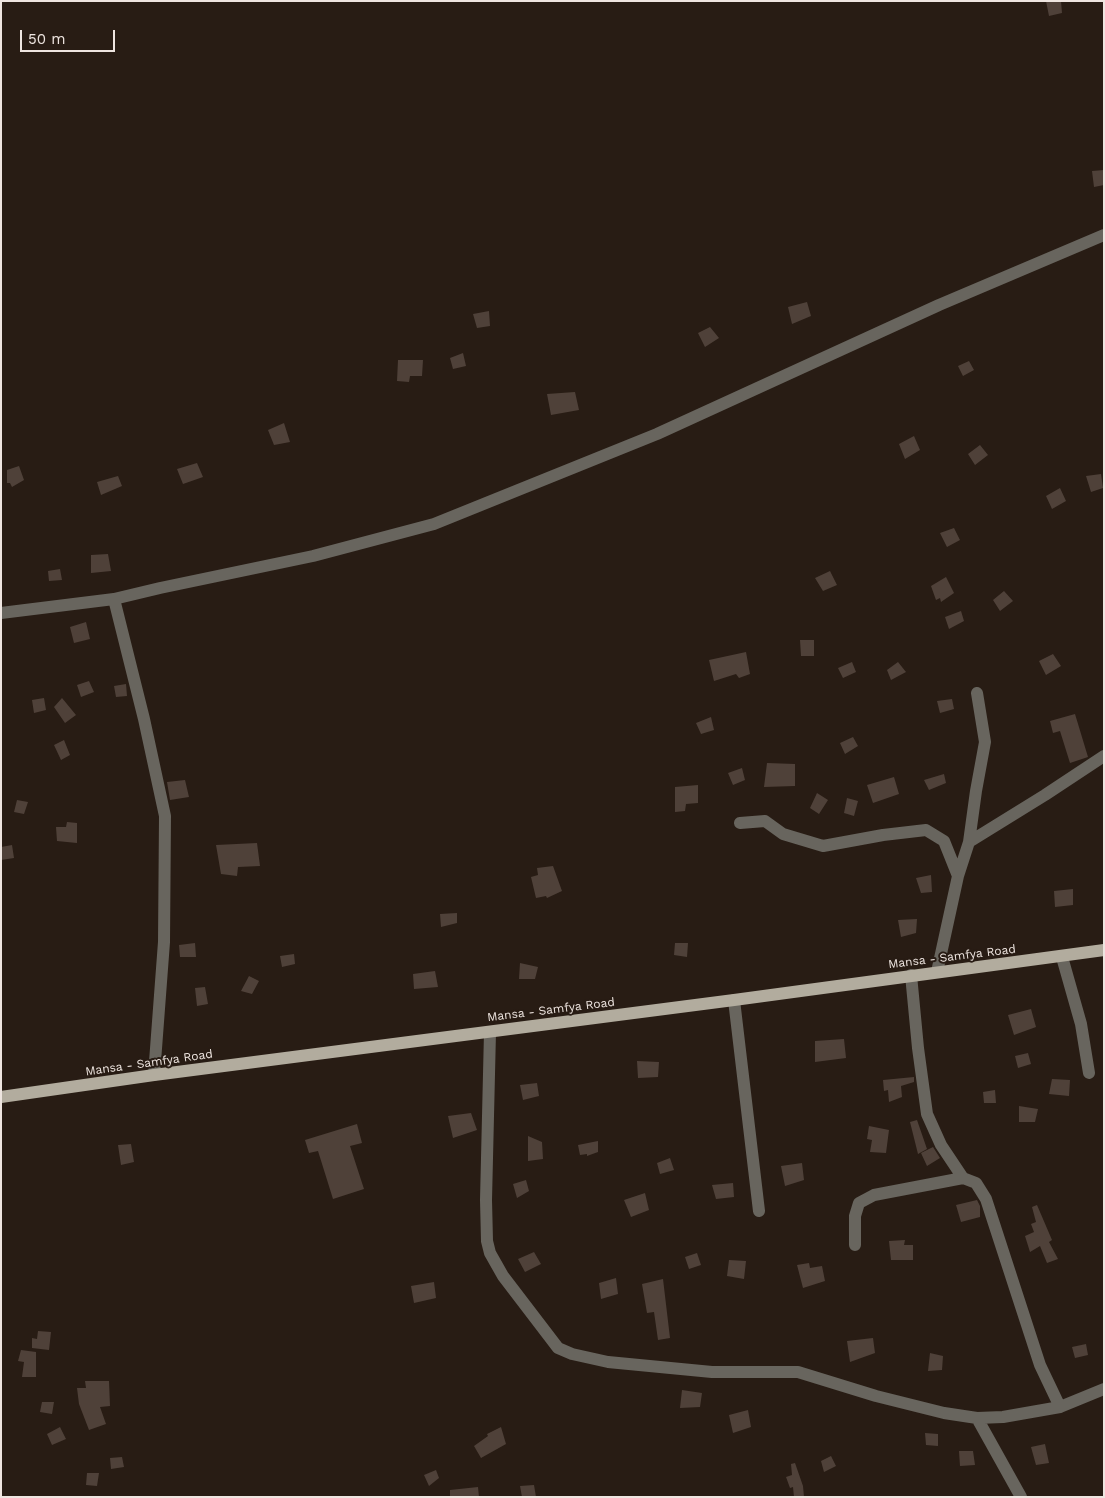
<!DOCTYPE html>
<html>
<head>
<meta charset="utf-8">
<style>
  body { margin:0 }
  #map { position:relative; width:1105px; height:1498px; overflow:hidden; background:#281c14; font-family:"Work Sans",sans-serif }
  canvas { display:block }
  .frame { position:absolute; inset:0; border:2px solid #eee5e0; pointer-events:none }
  .scale { position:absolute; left:20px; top:30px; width:95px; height:22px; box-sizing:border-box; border:2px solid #eee5e0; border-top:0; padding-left:6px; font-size:15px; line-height:18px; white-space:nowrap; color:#eee5e0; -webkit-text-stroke:4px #281c14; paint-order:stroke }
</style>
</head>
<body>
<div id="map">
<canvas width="1105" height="1498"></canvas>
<div class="frame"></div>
<div class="scale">50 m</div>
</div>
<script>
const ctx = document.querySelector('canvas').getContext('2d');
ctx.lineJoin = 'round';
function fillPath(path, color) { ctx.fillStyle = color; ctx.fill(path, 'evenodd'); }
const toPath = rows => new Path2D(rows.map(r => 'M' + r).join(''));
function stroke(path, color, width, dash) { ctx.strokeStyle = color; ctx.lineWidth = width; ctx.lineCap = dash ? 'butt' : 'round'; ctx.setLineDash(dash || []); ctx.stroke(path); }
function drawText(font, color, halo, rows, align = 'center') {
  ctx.font = font + ' "Work Sans",sans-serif'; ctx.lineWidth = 4; ctx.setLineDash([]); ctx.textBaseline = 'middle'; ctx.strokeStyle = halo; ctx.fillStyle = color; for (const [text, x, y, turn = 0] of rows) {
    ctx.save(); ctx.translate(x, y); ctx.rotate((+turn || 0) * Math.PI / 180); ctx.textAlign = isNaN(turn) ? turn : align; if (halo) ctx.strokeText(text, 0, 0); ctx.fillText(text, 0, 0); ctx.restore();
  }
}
fillPath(toPath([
  [1046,1,1061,1,1062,13,1049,16],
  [1104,170,1104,185,1094,187,1092,171],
  [807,302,811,316,792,324,788,307],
  [489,311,490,326,477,328,473,314],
  [710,327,719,338,705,347,698,333],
  [463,353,466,366,453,369,450,358],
  [398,360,423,360,422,376,410,376,409,382,397,381],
  [969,361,974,370,963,376,958,366],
  [575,392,579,410,551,415,547,394],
  [284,423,290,442,274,445,268,430],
  [914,436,920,450,905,459,899,444],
  [980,445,988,455,975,465,968,454],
  [197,463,203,477,183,484,177,469],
  [19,466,24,480,12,487,10,483,7,483,7,470],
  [1101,474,1103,488,1091,492,1086,476],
  [118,476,122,486,101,495,97,482],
  [1060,488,1066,501,1052,509,1046,496],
  [954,528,960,540,947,547,940,533],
  [108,554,111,571,91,573,91,555],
  [60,569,62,580,49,581,48,571],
  [830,571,837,585,823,591,815,578],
  [946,577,954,593,941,602,940,598,936,600,931,586],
  [1004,591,1013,601,1000,611,993,600],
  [961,611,964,621,949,629,945,617],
  [86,622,90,639,74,643,70,627],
  [800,640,814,640,814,656,801,656],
  [746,652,750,674,739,678,736,674,714,681,709,660],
  [1053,654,1061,666,1046,675,1039,661],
  [852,662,856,672,843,678,838,668],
  [898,662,906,672,891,680,887,670],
  [89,681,94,692,81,697,77,685],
  [126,684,127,696,116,697,114,686],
  [44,698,46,710,34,713,32,700],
  [62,698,76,715,65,723,54,707],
  [952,699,954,709,940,713,937,701],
  [1075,714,1088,757,1070,763,1060,731,1053,733,1050,721],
  [711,717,714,730,701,734,696,723],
  [853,737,858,746,845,754,840,743],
  [64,740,70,755,61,760,54,745],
  [767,763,795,764,795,786,764,787],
  [742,768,745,780,733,785,728,773],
  [944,774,946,783,929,790,924,780],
  [894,777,899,794,873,803,867,785],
  [185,780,189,797,170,800,167,782],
  [698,785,698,803,686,804,685,811,675,812,675,787],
  [817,793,828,800,819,814,810,808],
  [847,798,858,801,854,816,844,813],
  [17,800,28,802,24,814,14,812],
  [67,822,77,823,77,843,57,841,56,827,66,827],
  [257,843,260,866,238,867,237,876,221,874,216,845],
  [12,845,14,858,1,860,1,847],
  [553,866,562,891,547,898,546,896,536,898,531,877,538,875,537,868],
  [931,875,932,892,921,893,916,878],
  [1073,889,1073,905,1055,907,1054,891],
  [457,913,457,923,441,927,440,914],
  [917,919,916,933,901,937,898,920],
  [195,943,196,957,180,957,179,945],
  [675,943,688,943,687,957,674,955],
  [294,954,295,964,282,967,280,956],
  [520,963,538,967,535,979,519,979],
  [435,971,438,987,414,989,413,974],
  [249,976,259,981,252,994,241,991],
  [205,987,208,1004,197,1006,195,988],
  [1031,1009,1036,1027,1014,1035,1008,1015],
  [844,1039,846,1058,815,1062,815,1041],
  [1028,1053,1031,1064,1018,1068,1015,1056],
  [637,1061,659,1062,658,1077,638,1078],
  [914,1077,914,1082,901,1086,902,1097,889,1102,888,1090,884,1091,883,1080],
  [1052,1079,1070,1080,1069,1096,1049,1094],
  [537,1083,539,1096,523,1100,520,1085],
  [995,1090,996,1103,984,1103,983,1092],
  [1019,1106,1038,1109,1035,1122,1019,1122],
  [471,1113,477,1130,453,1138,448,1116],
  [917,1120,927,1149,918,1154,910,1122],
  [357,1124,362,1143,350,1146,364,1189,333,1199,318,1151,309,1153,305,1140],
  [869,1126,889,1130,886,1153,870,1152,872,1140,867,1139],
  [528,1136,542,1142,543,1159,528,1161],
  [598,1141,598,1152,587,1156,587,1154,580,1155,578,1145],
  [131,1144,134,1162,121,1165,118,1145],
  [933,1147,940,1158,927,1166,921,1153],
  [670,1158,674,1170,660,1174,657,1163],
  [802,1163,804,1180,785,1186,781,1166],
  [526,1180,529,1191,517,1198,513,1184],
  [733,1183,734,1197,716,1199,712,1185],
  [645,1193,649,1210,631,1217,624,1200],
  [977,1200,980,1206,980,1217,961,1222,956,1205],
  [1037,1205,1052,1240,1049,1242,1058,1259,1047,1263,1040,1246,1030,1252,1025,1236,1034,1232,1031,1224,1036,1222,1032,1207],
  [905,1240,904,1245,913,1245,913,1260,891,1260,889,1241],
  [534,1252,541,1264,525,1272,518,1259],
  [697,1253,701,1265,689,1269,685,1257],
  [729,1260,746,1261,744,1279,727,1276],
  [809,1263,810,1268,822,1266,825,1281,803,1288,797,1265],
  [616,1278,618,1294,601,1299,599,1283],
  [663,1279,670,1338,658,1340,654,1312,647,1313,642,1284],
  [434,1282,436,1298,414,1303,411,1286],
  [38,1331,51,1332,49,1350,32,1348,32,1338,37,1339],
  [873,1338,875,1353,850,1362,847,1341],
  [1086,1344,1088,1355,1075,1358,1072,1347],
  [21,1350,36,1352,36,1377,22,1377,24,1362,18,1361],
  [930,1353,943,1356,942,1370,928,1371],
  [85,1381,109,1381,110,1406,100,1407,106,1424,89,1430,79,1404,77,1388,86,1388],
  [682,1390,702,1393,700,1407,680,1408],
  [42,1402,54,1402,52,1414,40,1412],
  [748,1410,751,1427,733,1433,729,1415],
  [60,1427,66,1439,52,1445,47,1434],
  [501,1427,506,1444,481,1458,474,1446,488,1436,487,1434],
  [925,1433,938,1434,938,1446,926,1445],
  [1045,1444,1049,1463,1036,1465,1031,1447],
  [959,1451,973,1451,975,1465,960,1466],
  [831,1456,836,1466,824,1472,821,1461],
  [122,1457,124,1467,111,1469,110,1458],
  [795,1463,803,1486,804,1497,794,1497,793,1487,790,1488,786,1477,792,1475,791,1464],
  [436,1470,439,1478,429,1486,424,1475],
  [87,1473,99,1473,97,1486,86,1485],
  [534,1485,536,1497,522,1497,520,1486],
  [478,1487,479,1497,450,1497,450,1490]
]), '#4f4139');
stroke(toPath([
  [114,599,144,719,165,816,164,942,154,1075],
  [1,613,114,599,160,588,313,556,434,524,657,434,939,305,1104,235],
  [740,823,765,821,783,834,823,846,883,835,926,830,944,841,958,876],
  [969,842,1045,795,1104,756],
  [1062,957,1081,1024,1089,1073],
  [937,972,958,876,969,842,976,791,985,742,977,693],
  [911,975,918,1048,927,1114,941,1145,963,1178,976,1183,986,1199,1040,1365,1060,1407],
  [734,1000,759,1211],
  [490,1032,486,1200,487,1241,490,1253,503,1276,558,1348,572,1354,608,1362,712,1372,798,1372,876,1396,944,1413,977,1418,1003,1417,1060,1407,1104,1389],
  [855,1245,855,1216,859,1203,874,1195,963,1178],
  [977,1418,1021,1497]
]), '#68655e', 12);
stroke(toPath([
  [1,1097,154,1075,734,1000,1104,950]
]), '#b2ac9e', 12);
drawText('12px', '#eee5e0', '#281c14', [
  ["Mansa - Samfya Road",952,957,-7],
  ["Mansa - Samfya Road",551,1010,-7],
  ["Mansa - Samfya Road",149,1063,-8]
]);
</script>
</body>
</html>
